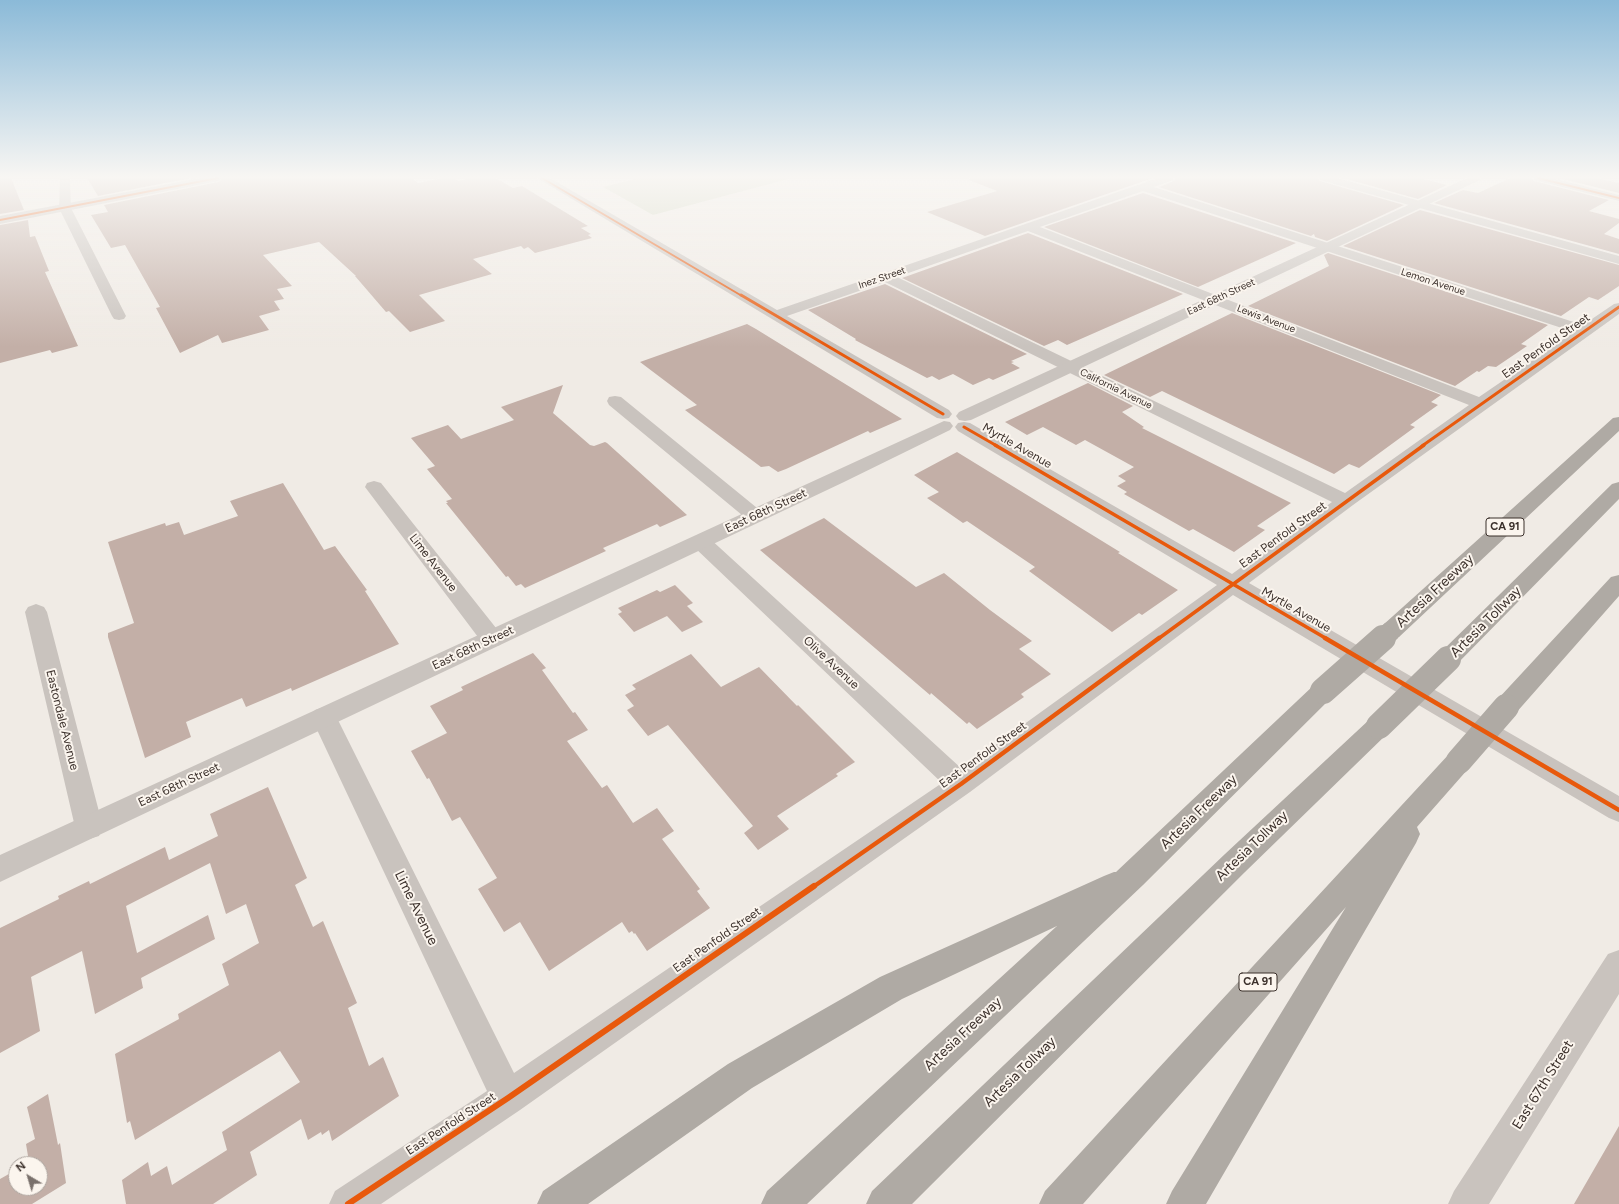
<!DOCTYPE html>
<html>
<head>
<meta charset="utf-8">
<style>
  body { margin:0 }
  #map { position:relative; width:1619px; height:1204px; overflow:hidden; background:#f0ebe5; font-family:Figtree,sans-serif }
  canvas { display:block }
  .north { position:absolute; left:8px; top:1156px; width:40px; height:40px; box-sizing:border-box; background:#fbf5ee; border:1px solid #aea6a0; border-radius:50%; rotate:322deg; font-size:11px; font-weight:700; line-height:16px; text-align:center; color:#3b302b }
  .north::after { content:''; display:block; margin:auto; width:14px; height:18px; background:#7a716c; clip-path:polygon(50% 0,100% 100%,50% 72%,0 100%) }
</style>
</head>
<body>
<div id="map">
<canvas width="1619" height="1204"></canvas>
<div class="north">N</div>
</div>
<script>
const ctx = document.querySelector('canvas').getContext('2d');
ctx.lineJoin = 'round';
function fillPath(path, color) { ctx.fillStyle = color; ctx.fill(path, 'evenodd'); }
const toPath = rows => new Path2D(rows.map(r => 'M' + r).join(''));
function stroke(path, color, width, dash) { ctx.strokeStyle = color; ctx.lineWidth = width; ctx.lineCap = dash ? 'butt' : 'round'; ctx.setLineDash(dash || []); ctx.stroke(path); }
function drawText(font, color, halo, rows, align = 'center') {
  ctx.font = font + ' Figtree,sans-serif'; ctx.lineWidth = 4; ctx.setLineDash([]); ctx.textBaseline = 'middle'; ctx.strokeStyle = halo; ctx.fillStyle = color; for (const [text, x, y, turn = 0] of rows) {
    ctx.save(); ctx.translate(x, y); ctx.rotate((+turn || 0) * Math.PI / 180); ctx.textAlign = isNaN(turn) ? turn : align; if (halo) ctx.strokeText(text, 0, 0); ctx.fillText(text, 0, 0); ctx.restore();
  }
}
fillPath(toPath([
  [639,178,792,178,653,215,603,187]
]), '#d1d6bf');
fillPath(toPath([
  [0,178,11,178,24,210,0,214],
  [87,178,191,178,98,196],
  [224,178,412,178,418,183,442,178,454,178,458,181,471,178,496,178,513,188,522,186,588,226,581,228,591,234,588,235,592,238,535,253,528,247,524,249,521,246,473,259,492,274,419,295,445,321,410,332,389,311,386,312,355,276,356,276,319,242,263,255,292,286,277,289,284,299,274,301,280,310,259,316,269,330,222,343,218,335,180,353,156,308,160,307,125,245,111,248,91,215,108,212,104,205,218,182],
  [970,178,1153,178,985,236,927,212,997,191,969,180],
  [1175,178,1318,178,1320,181,1404,205,1327,241,1315,237,1314,234,1311,236,1159,187,1174,181],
  [1343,178,1420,178,1447,185,1418,199],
  [1510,178,1532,178,1534,181,1609,200,1589,211,1619,219,1619,223,1604,234,1619,239,1619,254,1434,203,1463,190,1478,193],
  [1559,178,1597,178,1619,183,1619,193],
  [1143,193,1296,243,1198,287,1044,227],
  [1420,210,1619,265,1619,286,1598,300,1589,297,1561,316,1343,246],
  [28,220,30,237,35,236,49,271,45,272,78,346,52,353,50,350,0,363,0,225],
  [1028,233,1183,294,1067,345,1058,340,1044,346,902,278],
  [1328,253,1548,325,1521,344,1527,346,1496,367,1488,366,1479,372,1477,371,1455,386,1248,306,1329,266,1324,255],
  [885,284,1027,354,1011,361,1014,362,1011,363,1020,368,993,380,989,378,973,385,953,374,939,380,932,376,927,378,855,340,856,339,808,310],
  [1232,313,1441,395,1431,402,1438,405,1410,425,1415,427,1359,468,1349,464,1334,474,1162,391,1150,397,1104,375],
  [747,324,756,329,902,419,870,433,868,431,786,469,778,472,769,466,761,467,685,410,697,405,640,362],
  [1088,383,1133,406,1122,412,1144,427,1142,428,1291,503,1257,526,1265,530,1234,552,1193,529,1189,531,1124,494,1127,492,1117,486,1126,481,1118,476,1134,467,1085,440,1076,445,1043,427,1027,435,1005,422],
  [563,385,553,413,590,445,594,446,605,442,607,443,687,515,660,527,657,524,603,548,606,551,525,588,521,584,516,586,508,576,506,577,446,503,448,503,446,501,452,499,427,469,435,466,411,438,448,425,461,439,514,420,501,407],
  [957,452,1120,552,1118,553,1178,590,1142,615,1139,613,1112,632,1029,571,1035,567,967,521,963,523,927,498,939,492,914,475],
  [283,483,324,550,335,546,367,590,365,591,399,644,292,691,291,688,246,707,242,698,186,722,191,737,145,758,108,637,108,633,134,623,108,542,165,523,166,526,179,522,184,535,238,516,230,501],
  [824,518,916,587,944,573,990,610,1032,641,1019,649,1051,674,1021,694,1024,697,977,729,969,722,967,724,931,693,930,695,760,550],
  [675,585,693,603,687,606,703,622,682,632,667,616,634,632,618,614,622,612,618,608,657,590,660,592],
  [533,653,546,668,542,670,573,713,575,712,588,730,567,741,602,788,607,785,633,823,657,808,674,831,662,839,700,889,697,891,710,908,647,951,635,933,634,934,632,931,629,933,622,922,549,971,520,922,504,932,478,889,497,878,460,817,452,821,429,778,427,779,411,751,447,733,430,706,463,690,461,687],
  [691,654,721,687,759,667,797,706,798,705,855,762,836,774,838,776,777,816,789,829,758,850,744,833,753,826,668,725,648,736,627,710,634,706,625,695,636,689,632,685],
  [268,787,307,878,295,885,313,927,323,921,357,1003,348,1008,369,1066,383,1057,399,1096,332,1141,329,1130,322,1135,321,1132,308,1140,301,1119,250,1152,257,1175,213,1204,126,1204,122,1180,148,1162,151,1176,167,1166,172,1185,227,1150,222,1132,300,1082,280,1051,135,1140,130,1121,127,1123,115,1054,179,1019,178,1014,229,985,222,964,259,943,246,904,226,914,210,863,126,906,137,953,208,915,215,939,141,978,143,988,95,1014,82,951,31,977,40,1031,0,1053,0,928,59,899,58,896,89,881,90,884,165,847,169,860,218,836,210,814],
  [48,1094,58,1145,60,1143,66,1183,32,1204,0,1204,0,1179,16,1170,16,1188,40,1188,40,1164,26,1164,29,1162,26,1144,35,1139,27,1107],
  [1619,1126,1619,1204,1574,1204]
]), '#c3afa7');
fillPath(toPath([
  [60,178,70,178,71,208,126,316,124,319,119,320,114,319,112,316,59,208,60,178],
  [537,178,550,178,777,310,1158,178,1174,178,1173,180,1154,187,1583,325,1614,304,1619,303,1619,314,1353,505,1249,583,1619,796,1619,822,1609,818,1233,595,970,792,520,1110,381,1204,329,1204,335,1191,487,1091,311,717,315,710,324,707,333,710,514,1073,942,783,694,547,691,542,694,537,701,536,708,537,962,769,1217,585,958,431,955,427,958,423,964,422,970,423,1232,574,1332,502,885,282,787,316,949,410,952,414,949,418,943,419,937,418,537,178],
  [1143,191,1574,332,1479,397,1040,227,1143,191],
  [1028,231,1469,405,1345,493,897,277,1028,231],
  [1319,178,1337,178,1619,256,1619,264,1320,180,1319,178],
  [615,396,621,397,762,512,765,516,762,520,755,522,748,520,609,405,607,401,609,397,615,396],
  [374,481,381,483,500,633,503,639,500,645,492,647,484,645,365,487,367,483,374,481],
  [36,604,44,607,47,612,103,827,99,836,89,839,79,836,75,827,25,612,28,607,36,604],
  [1619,950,1619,994,1489,1204,1448,1204,1454,1191,1608,954,1619,950]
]), '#c9c3be');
fillPath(toPath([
  [200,178,223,178,218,181,0,224,0,216,200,178],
  [1467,178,1481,178,1480,180,971,420,965,421,959,420,956,416,959,412,1467,178],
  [1533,178,1552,178,1619,195,1619,201,1534,180,1533,178],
  [944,421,950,422,953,426,950,430,844,482,0,882,0,855,944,421]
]), '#c9c3be');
fillPath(toPath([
  [1619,417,1619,431,1399,637,1391,639,1383,637,1380,631,1383,625,1613,418,1619,417],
  [1619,482,1619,499,1456,665,1448,668,1440,665,1436,659,1440,653,1612,484,1619,482],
  [1619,575,1619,596,1515,714,1506,716,1497,714,1494,707,1497,700,1611,577,1619,575],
  [1323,682,1332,685,1335,691,1332,697,1143,885,807,1204,761,1204,767,1191,1057,926,902,999,752,1088,588,1204,537,1204,543,1191,728,1064,880,977,1104,876,1114,872,1116,872,1314,685,1323,682],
  [1379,716,1388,719,1392,726,1388,733,1245,872,912,1204,866,1204,872,1191,1225,854,1370,719,1379,716],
  [1459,750,1468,753,1472,761,1468,769,1417,827,1420,834,1416,843,1206,1204,1166,1204,1172,1191,1346,907,1083,1204,1039,1204,1045,1191,1450,753,1459,750]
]), '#afaaa4');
stroke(toPath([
  [1382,639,1391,631]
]), '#afaaa4', 20);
stroke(toPath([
  [1323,691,1383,638],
  [1379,726,1448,659],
  [1459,761,1506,707]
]), '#afaaa4', 26);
stroke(toPath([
  [542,178,742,296],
  [1538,178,1619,198],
  [0,220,218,178]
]), '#e8590c', 2);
stroke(toPath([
  [741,295,943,414],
  [964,427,997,446],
  [1422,446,1619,307]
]), '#e8590c', 3);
stroke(toPath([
  [995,445,1327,639],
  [1158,639,1424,445]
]), '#e8590c', 3.5);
stroke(toPath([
  [1325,638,1619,810],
  [813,887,961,784,1159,638]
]), '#e8590c', 4.5);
stroke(toPath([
  [348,1204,508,1098,814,886]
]), '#e8590c', 6);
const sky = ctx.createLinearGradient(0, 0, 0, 347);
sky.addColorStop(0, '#8bbad8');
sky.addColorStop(0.51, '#f8f6f3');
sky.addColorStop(1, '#f8f6f300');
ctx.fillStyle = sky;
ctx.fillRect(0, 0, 1619, 347);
drawText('10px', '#3b302b', '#fbf5ee', [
  ["Inez Street",882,278,-19],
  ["Lemon Avenue",1433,282,18],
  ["East 68th Street",1221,297,-25],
  ["Lewis Avenue",1266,319,21],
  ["California Avenue",1116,389,26]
]);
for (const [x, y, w] of [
  [1505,527,38],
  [1258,982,38]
]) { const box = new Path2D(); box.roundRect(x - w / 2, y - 9, w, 18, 3); ctx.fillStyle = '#fbf5ee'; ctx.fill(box); stroke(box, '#3b302b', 1); }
drawText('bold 11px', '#3b302b', null, [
  ["CA 91",1505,527],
  ["CA 91",1258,982]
]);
drawText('12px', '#3b302b', '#fbf5ee', [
  ["East Penfold Street",1546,346,-35],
  ["Myrtle Avenue",1017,446,30],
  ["East 68th Street",766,511,-25],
  ["East Penfold Street",1283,535,-36],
  ["Lime Avenue",433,563,52],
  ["Myrtle Avenue",1296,610,30],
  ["East 68th Street",473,648,-25],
  ["Olive Avenue",831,663,43],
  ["Eastondale Avenue",62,720,76],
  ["East Penfold Street",983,755,-36],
  ["East 68th Street",179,785,-25],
  ["East Penfold Street",717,940,-35],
  ["East Penfold Street",451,1124,-33]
]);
drawText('14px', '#3b302b', '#fbf5ee', [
  ["Artesia Freeway",1435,591,-43],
  ["Artesia Tollway",1486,622,-45],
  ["Artesia Freeway",1199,812,-44],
  ["Artesia Tollway",1252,846,-44],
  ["Lime Avenue",416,908,64],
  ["Artesia Freeway",963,1034,-43],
  ["Artesia Tollway",1020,1072,-44],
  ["East 67th Street",1543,1085,-58]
]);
</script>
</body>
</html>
